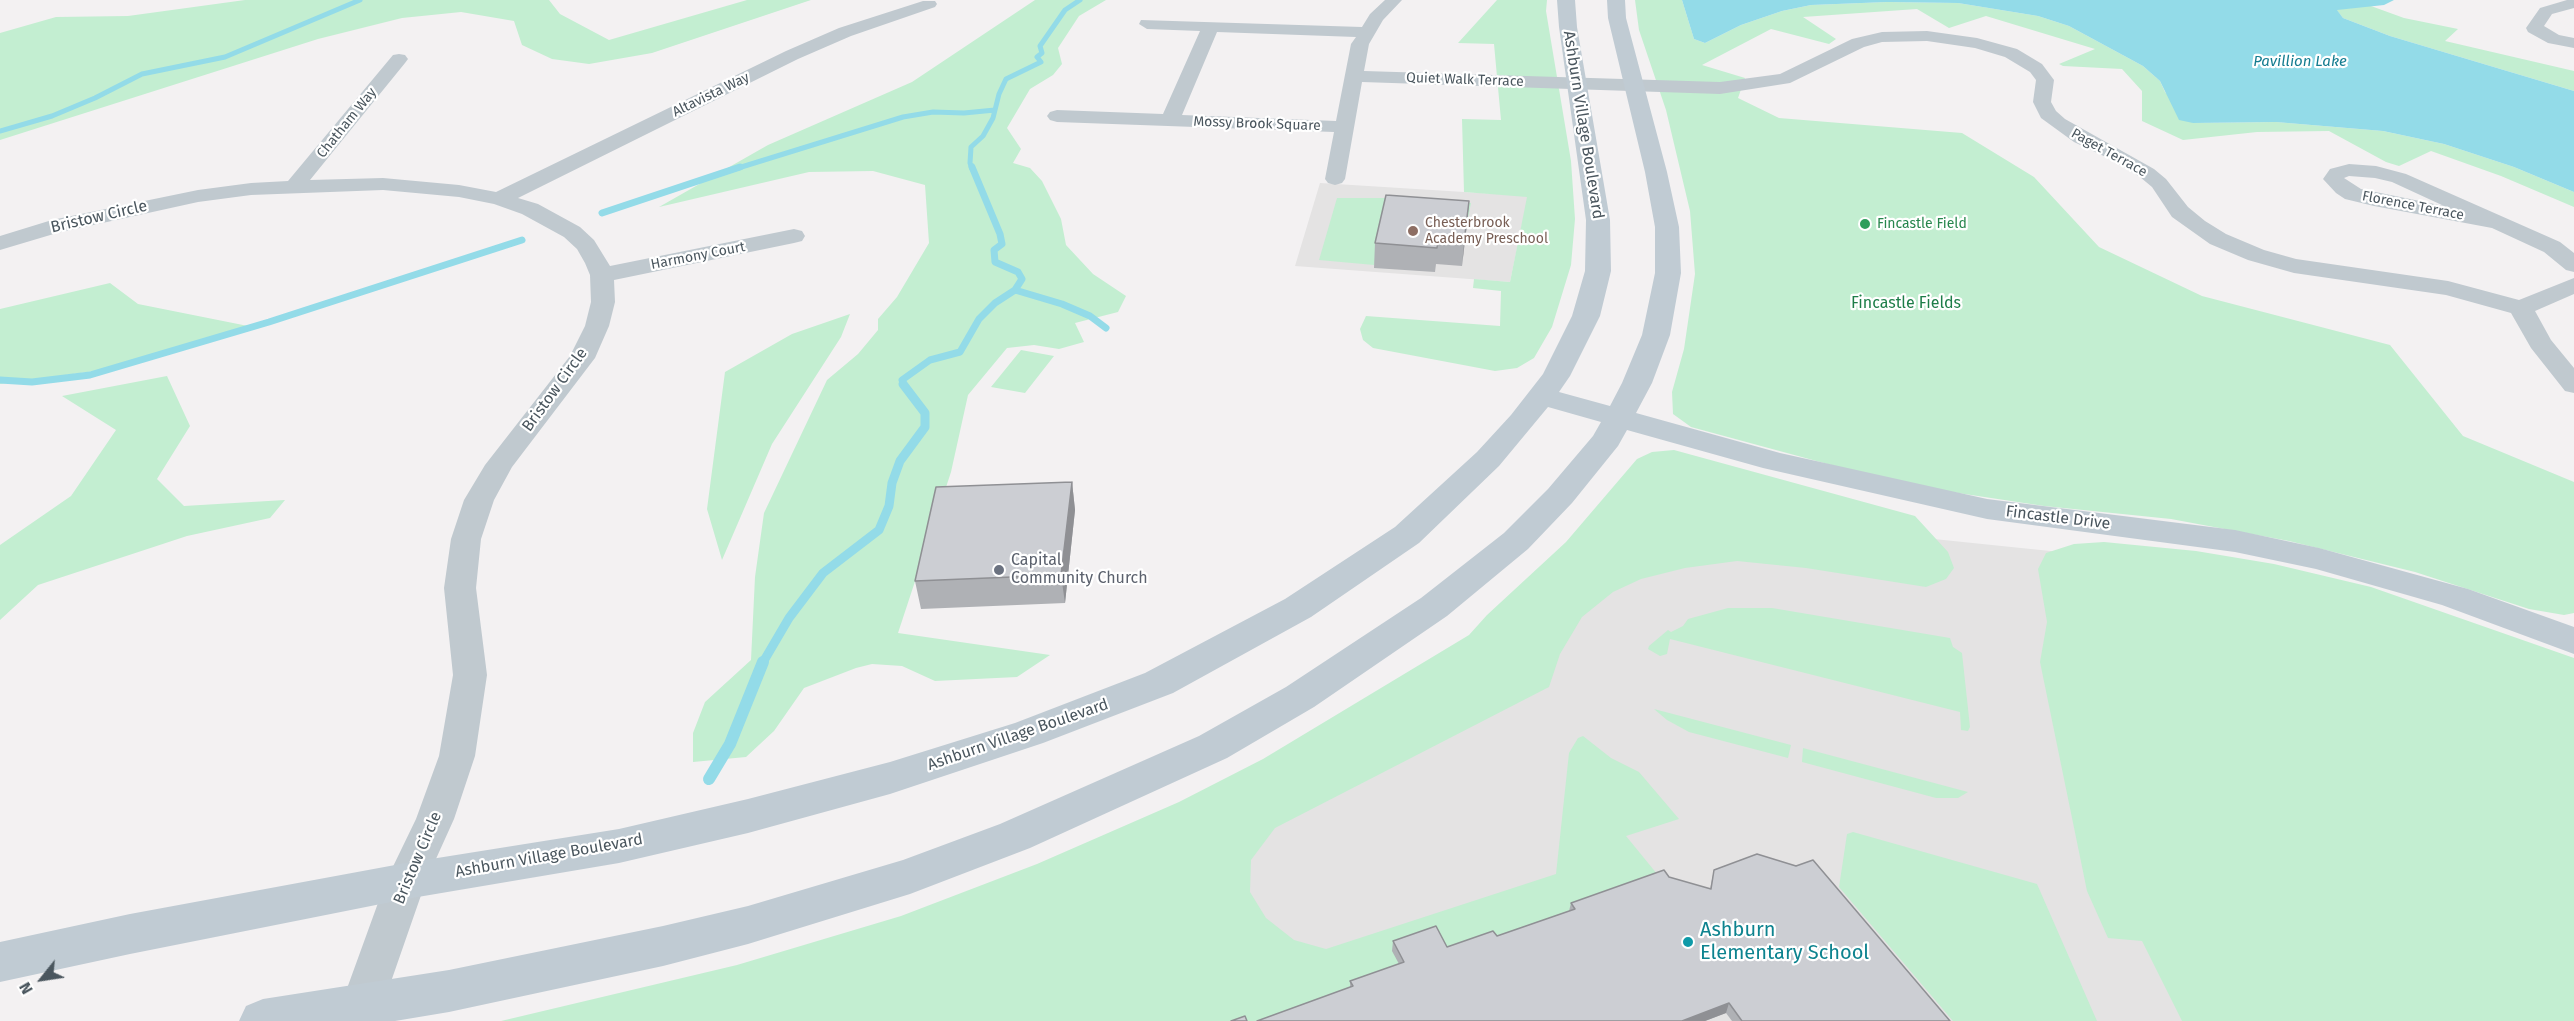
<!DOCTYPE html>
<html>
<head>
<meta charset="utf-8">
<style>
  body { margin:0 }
  #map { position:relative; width:2574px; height:1021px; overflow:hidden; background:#f3f1f2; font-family:"Fira Sans",sans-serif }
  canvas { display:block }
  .north { position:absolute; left:12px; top:949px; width:60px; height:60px; -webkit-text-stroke:4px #fff; paint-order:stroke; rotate:240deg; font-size:16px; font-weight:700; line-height:24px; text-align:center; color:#4a565e }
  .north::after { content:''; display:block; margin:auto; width:21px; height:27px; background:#4a565e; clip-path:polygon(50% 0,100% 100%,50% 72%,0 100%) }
</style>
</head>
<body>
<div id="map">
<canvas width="2574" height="1021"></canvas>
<div class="north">N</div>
</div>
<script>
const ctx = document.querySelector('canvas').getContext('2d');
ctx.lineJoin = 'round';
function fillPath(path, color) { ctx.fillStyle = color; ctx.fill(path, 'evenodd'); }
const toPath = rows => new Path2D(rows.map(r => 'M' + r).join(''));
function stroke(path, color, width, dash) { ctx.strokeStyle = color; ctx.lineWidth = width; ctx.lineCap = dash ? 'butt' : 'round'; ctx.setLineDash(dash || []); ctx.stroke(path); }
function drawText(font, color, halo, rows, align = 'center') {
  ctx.font = font + ' "Fira Sans",sans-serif'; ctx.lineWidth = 4.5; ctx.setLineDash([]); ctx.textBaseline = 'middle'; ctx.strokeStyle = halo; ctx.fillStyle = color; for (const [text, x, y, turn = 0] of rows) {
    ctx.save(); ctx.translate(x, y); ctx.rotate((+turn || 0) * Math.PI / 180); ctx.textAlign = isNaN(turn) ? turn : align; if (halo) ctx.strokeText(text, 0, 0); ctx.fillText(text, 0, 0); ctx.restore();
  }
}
fillPath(toPath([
  [1320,183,1528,196,1510,282,1295,266],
  [1934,539,2147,561,2444,1021,610,1021,1272,785,1586,553]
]), '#e4e3e3');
fillPath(toPath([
  [245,0,549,0,560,14,609,40,747,0,811,0,652,53,589,64,552,59,522,45,514,21,461,12,402,18,318,39,0,140,0,33,56,17,128,16],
  [1035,0,1106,0,1079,16,1058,48,1062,64,1053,75,1030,89,1007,128,1021,149,1013,163,1030,168,1042,181,1061,219,1066,245,1093,274,1126,296,1118,312,1075,323,1084,342,1059,349,1034,345,1007,348,968,395,951,472,898,633,1050,655,1017,677,935,681,902,666,872,664,856,668,804,688,774,731,746,757,693,762,693,733,705,702,751,660,755,577,764,513,827,380,858,354,878,330,878,319,897,297,929,243,925,185,873,171,809,172,659,207,768,145,912,82],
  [1497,0,1547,0,1546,11,1571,161,1575,219,1571,265,1552,327,1534,358,1517,368,1495,371,1373,348,1363,340,1360,329,1366,316,1500,326,1501,291,1473,288,1474,279,1510,282,1527,197,1464,192,1462,119,1501,120,1494,44,1458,43],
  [1635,0,1682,0,1694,39,1705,43,1741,25,1782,11,1811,5,1887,2,1958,3,2038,16,2069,26,2143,66,2160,81,2165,92,2193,123,2276,122,2383,131,2444,144,2514,167,2574,192,2574,207,2501,176,2431,151,2399,166,2386,162,2329,131,2257,132,2183,140,2142,121,2142,91,2122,69,2063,66,2059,64,2095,49,1986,16,1949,28,1917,9,1803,17,1836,39,1829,44,1771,29,1702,65,1745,78,1738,98,1779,118,1962,133,2034,177,2099,247,2202,296,2390,345,2463,436,2574,482,2574,613,2564,615,2529,609,2415,572,2289,541,2171,519,2044,506,1905,485,1691,427,1673,414,1672,392,1684,349,1695,274,1690,211,1666,110,1639,30],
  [2357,6,2371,6,2404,18,2458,29,2445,41,2574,71,2574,91,2390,36,2343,18,2336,9],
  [1337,198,1398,198,1471,203,1467,224,1385,218,1374,265,1319,260],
  [110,283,138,304,253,327,95,371,0,384,0,309],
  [850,314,841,337,772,444,722,560,707,509,725,372,792,334],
  [1021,350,1054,356,1025,393,991,387],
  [167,376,190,426,157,479,184,506,285,500,270,518,187,536,38,585,0,620,0,545,71,496,116,430,62,396],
  [1674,450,1915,516,1948,552,1954,568,1946,579,1926,587,1806,568,1737,561,1685,568,1641,579,1613,592,1582,617,1560,654,1549,687,1275,828,1251,860,1250,892,1266,918,1294,940,1326,949,1556,874,1569,753,1578,738,1583,736,1611,758,1639,772,1679,819,1626,836,1662,880,1403,972,1284,1021,501,1021,737,965,901,916,1037,864,1179,802,1263,759,1469,635,1487,615,1566,542,1637,459,1652,452],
  [2104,542,2196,551,2274,564,2371,587,2574,658,2574,1021,2182,1021,2142,941,2108,938,2087,891,2040,662,2047,622,2038,569,2046,553,2074,544],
  [1728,608,1772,608,1950,638,1953,647,1962,653,1970,727,1968,731,1961,730,1960,712,1670,639,1667,654,1660,656,1648,649,1649,646,1668,630,1671,632,1683,626,1688,619],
  [1654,709,1791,745,1788,758,1689,732,1667,720],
  [1803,748,1968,792,1958,798,1936,798,1802,762],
  [1853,832,2037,884,2097,1021,1953,1021,1839,887,1847,834]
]), '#c3eed1');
fillPath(toPath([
  [1682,0,2394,0,2384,5,2337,10,2343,18,2390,36,2574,91,2574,192,2514,167,2444,144,2383,131,2276,122,2193,123,2179,120,2160,81,2143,66,2069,26,2038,16,1958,3,1887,2,1811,5,1782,11,1741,25,1705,43,1694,39]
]), '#93dbe8');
stroke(toPath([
  [0,131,52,116,95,98,142,74,225,57,360,0],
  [735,169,903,117,933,112,964,113,995,110],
  [972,169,970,163,971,147,983,136,993,118,999,94,1006,79,1041,62,1037,57,1042,53,1040,46,1065,10,1080,0]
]), '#93dbe8', 5);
stroke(toPath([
  [602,213,740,167],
  [1015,290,1062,304,1090,316,1106,328],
  [0,380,32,382,90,375,269,322,522,240],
  [904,385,902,380,930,360,960,352,979,319,995,303,1015,290,1022,279,1018,272,995,262,994,250,1002,244,1000,234,972,167]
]), '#93dbe8', 7);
stroke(toPath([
  [762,664,789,618,823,573,879,530,889,506,892,483,900,461,925,427,925,413,903,384]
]), '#93dbe8', 9);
stroke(toPath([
  [709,779,730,744,763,662]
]), '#93dbe8', 12);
fillPath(toPath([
  [1385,0,1402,0,1383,20,1369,44,1364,71,1720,82,1780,74,1852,39,1882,32,1927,31,1977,38,2017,49,2042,64,2054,80,2051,102,2056,111,2065,119,2154,169,2166,179,2188,207,2205,221,2226,234,2264,250,2296,259,2448,281,2519,300,2574,278,2574,294,2535,311,2551,340,2574,368,2574,393,2565,391,2531,348,2511,313,2446,295,2294,273,2248,260,2210,244,2172,217,2152,187,2140,177,2110,159,2074,142,2041,118,2033,102,2036,80,2030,72,2005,57,1975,48,1927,41,1882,42,1864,47,1790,83,1720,94,1362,82,1345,179,1342,183,1335,185,1328,183,1325,179,1334,132,1057,122,1050,120,1047,116,1050,112,1057,110,1163,114,1200,31,1147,29,1139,24,1141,20,1362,27,1370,14,1385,0],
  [1217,32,1356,37,1351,44,1336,121,1182,115,1217,32],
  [2567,0,2574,0,2574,8,2552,14,2544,26,2559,35,2574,38,2574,48,2548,43,2528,32,2526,28,2540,8,2567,0],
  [923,1,935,1,937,4,935,7,851,36,798,59,518,198,538,204,580,227,594,240,610,266,794,229,802,231,805,236,802,241,794,243,614,280,615,302,609,326,595,358,512,467,494,500,481,539,476,588,487,675,475,756,454,819,426,881,378,1019,372,1021,348,1019,341,1005,386,881,416,819,439,756,453,675,444,588,451,539,464,500,485,465,570,356,585,326,591,302,590,275,585,263,577,249,564,237,522,214,494,204,459,197,383,190,251,195,198,202,57,233,0,250,0,236,52,220,198,190,251,183,288,181,393,55,399,54,405,55,408,59,405,63,310,180,383,178,459,185,496,192,786,51,839,28,923,1],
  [2349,164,2376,166,2406,174,2560,242,2574,253,2574,272,2566,270,2544,252,2492,228,2374,206,2345,199,2336,193,2323,179,2330,169,2349,164],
  [2349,176,2375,178,2392,182,2444,206,2361,189,2344,178,2349,176]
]), '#c0c9cf');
fillPath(toPath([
  [1557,0,1575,0,1577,27,1610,220,1611,271,1600,316,1570,376,1559,392,1610,406,1622,383,1642,335,1655,273,1655,227,1645,172,1608,18,1607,0,1625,0,1626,18,1667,172,1679,227,1681,273,1670,335,1652,383,1636,413,1780,453,1987,499,2235,530,2319,548,2468,589,2574,627,2574,654,2442,605,2316,569,2235,552,1987,519,1763,468,1627,430,1618,446,1572,503,1528,549,1447,616,1314,707,1227,758,1030,848,910,894,748,944,663,966,449,1012,395,1021,239,1021,246,1006,263,999,449,970,663,926,748,906,903,860,1000,824,1199,736,1286,687,1421,598,1504,533,1548,489,1593,436,1601,422,1548,407,1499,466,1419,543,1311,617,1173,693,1043,743,890,794,748,833,619,863,406,899,130,954,0,982,0,942,130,914,406,863,619,829,748,799,890,762,1015,723,1145,673,1285,599,1395,527,1477,452,1511,415,1543,374,1572,316,1585,271,1586,220,1559,27,1557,0]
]), '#c0cbd3');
fillPath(toPath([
  [1469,201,1462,266,1436,264,1435,272,1374,268,1375,243],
  [1072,482,1075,510,1065,603,921,609,915,581],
  [1714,870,1950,1021,1732,1021,1726,1013,1705,1021,1257,1021,1350,987,1350,981,1399,964,1392,951,1393,941,1447,947,1497,936,1569,911,1571,903,1669,877,1710,889]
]), '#afb1b5');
fillPath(toPath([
  [1469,201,1467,224,1462,266,1464,242],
  [1072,482,1075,510,1065,603,1061,575],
  [1729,1003,1726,1013,1705,1021,1682,1021]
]), '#8f9094');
const building = toPath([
  [1386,195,1469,201,1464,242,1438,240,1437,248,1375,243,1386,195],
  [1072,482,1061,575,915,581,936,487,1072,482],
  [1757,854,1796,866,1813,860,1950,1021,1742,1021,1729,1003,1682,1021,1257,1021,1353,986,1350,981,1404,962,1393,941,1436,926,1447,947,1493,931,1497,936,1575,909,1571,903,1664,870,1669,877,1711,889,1714,870,1757,854],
  [1245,1016,1247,1021,1231,1021,1245,1016]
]);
fillPath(building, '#ccced3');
stroke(building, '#8f9094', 1.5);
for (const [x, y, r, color] of [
  [1865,224,6,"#2e9e5b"],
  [1413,231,6,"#8d6e63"],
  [999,570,6,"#6b7280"],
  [1688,942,6,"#0f9aa8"]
]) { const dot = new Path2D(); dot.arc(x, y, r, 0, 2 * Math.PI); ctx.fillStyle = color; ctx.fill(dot); stroke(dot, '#fff', 2); }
drawText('14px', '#4a565e', '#fff', [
  ["Quiet Walk Terrace",1465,80,2],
  ["Altavista Way",711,95,-26],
  ["Chatham Way",347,123,-51],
  ["Mossy Brook Square",1257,124,2],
  ["Paget Terrace",2109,153,29],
  ["Florence Terrace",2413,206,11],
  ["Harmony Court",698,256,-11]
]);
drawText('14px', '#785e54', '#fff', [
  ["Chesterbrook",1425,223],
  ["Academy Preschool",1425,239]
], 'left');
drawText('14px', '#27864d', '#fff', [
  ["Fincastle Field",1877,224]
], 'left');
drawText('italic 15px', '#147c90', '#fff', [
  ["Pavillion Lake",2300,62]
]);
drawText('16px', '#4a565e', '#fff', [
  ["Ashburn Village Boulevard",1583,125,81],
  ["Bristow Circle",99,217,-13],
  ["Bristow Circle",555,390,-54],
  ["Fincastle Drive",2058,518,7],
  ["Ashburn Village Boulevard",1018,735,-19],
  ["Ashburn Village Boulevard",549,856,-10],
  ["Bristow Circle",418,858,-67]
]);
drawText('16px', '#1d7d48', '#fff', [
  ["Fincastle Fields",1906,304]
]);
drawText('16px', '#5b616d', '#fff', [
  ["Capital",1011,561],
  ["Community Church",1011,579]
], 'left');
drawText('20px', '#0d838f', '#fff', [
  ["Ashburn",1700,930],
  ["Elementary School",1700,953]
], 'left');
</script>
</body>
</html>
